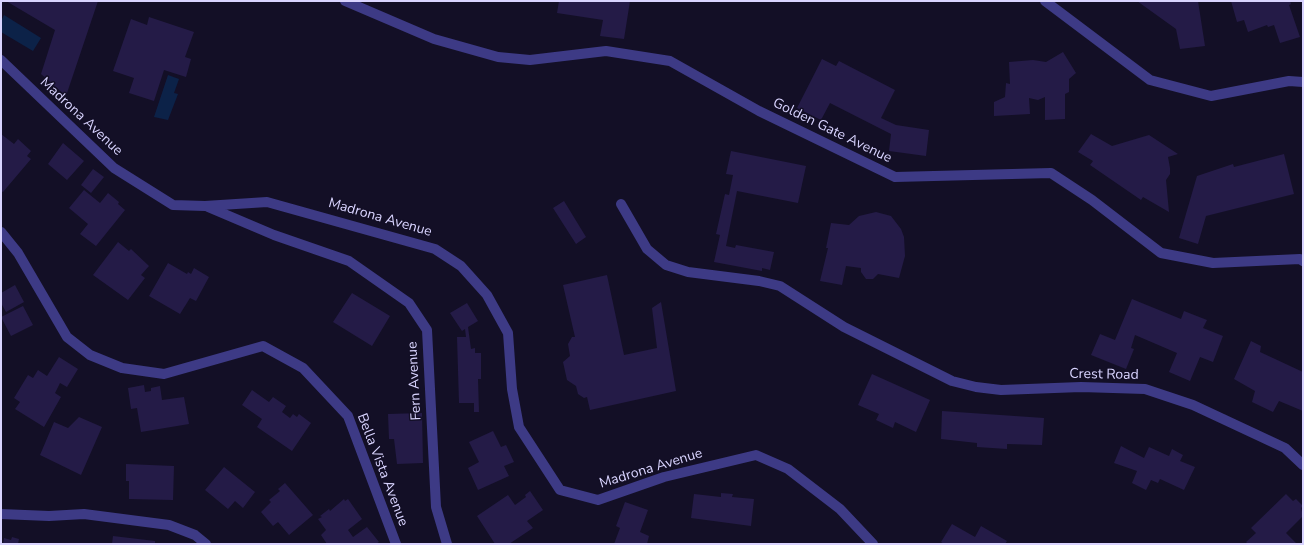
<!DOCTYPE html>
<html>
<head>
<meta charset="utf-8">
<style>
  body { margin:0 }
  #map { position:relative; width:1304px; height:545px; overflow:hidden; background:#130f26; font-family:"Nunito Sans",sans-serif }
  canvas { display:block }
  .frame { position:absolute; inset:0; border:2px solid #d9d4ff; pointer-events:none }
</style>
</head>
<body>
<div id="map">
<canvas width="1304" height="545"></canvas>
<div class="frame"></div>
</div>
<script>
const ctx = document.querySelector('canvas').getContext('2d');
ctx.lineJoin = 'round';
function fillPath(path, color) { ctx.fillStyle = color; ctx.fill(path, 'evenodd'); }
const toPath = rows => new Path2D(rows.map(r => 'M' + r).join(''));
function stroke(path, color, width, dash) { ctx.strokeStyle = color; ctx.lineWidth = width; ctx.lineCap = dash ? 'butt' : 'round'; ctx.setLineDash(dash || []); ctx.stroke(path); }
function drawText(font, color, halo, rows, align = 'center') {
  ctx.font = font + ' "Nunito Sans",sans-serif'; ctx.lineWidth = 3; ctx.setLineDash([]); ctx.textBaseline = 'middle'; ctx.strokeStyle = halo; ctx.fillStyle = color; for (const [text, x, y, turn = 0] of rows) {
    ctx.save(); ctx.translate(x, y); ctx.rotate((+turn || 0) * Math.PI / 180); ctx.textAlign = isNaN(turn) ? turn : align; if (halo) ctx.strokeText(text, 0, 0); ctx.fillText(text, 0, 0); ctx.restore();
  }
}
fillPath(toPath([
  [4,15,41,38,33,51,1,32,1,21],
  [168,75,179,79,174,93,178,94,168,120,154,117]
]), '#0c2248');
fillPath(toPath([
  [6,1,98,1,66,96,41,74,55,30],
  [559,1,630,1,624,39,600,36,603,20,557,13],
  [1137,1,1198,1,1205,46,1180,49,1176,29],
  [1231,1,1290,1,1291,4,1289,5,1300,37,1280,43,1274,25,1268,27,1267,25,1248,32,1244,20,1237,22],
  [149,17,194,32,185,57,191,59,186,77,164,70,154,101,129,93,134,78,113,71,131,19,147,25],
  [1063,52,1076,73,1069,79,1069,92,1065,94,1065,119,1045,120,1045,97,1038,100,1029,98,1030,114,994,116,994,102,1005,97,1006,83,1010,84,1009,62,1033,60,1046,62],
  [822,59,836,66,839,61,895,90,881,118,896,125,929,130,926,156,889,151,891,134,830,103,821,120,797,108],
  [1,134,14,144,18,139,31,151,27,156,31,159,3,192,1,191],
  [1091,134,1112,146,1149,135,1178,154,1168,157,1170,168,1170,174,1166,180,1169,212,1143,197,1141,200,1090,165,1093,161,1078,152],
  [63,143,84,161,67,180,48,164],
  [731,151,806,166,798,203,737,191,726,246,735,248,736,245,774,252,770,270,762,268,762,271,714,262,720,235,716,234,725,194,729,195,733,175,726,174],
  [1284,154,1294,194,1206,216,1198,244,1179,238,1197,176,1233,164,1234,167],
  [93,169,104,177,91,193,81,185],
  [84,190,100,203,108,193,119,202,118,204,125,210,96,246,80,234,88,224,69,208],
  [564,201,586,237,576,244,553,208],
  [876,212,891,216,901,229,904,237,905,256,899,278,878,274,873,279,866,279,861,272,861,268,846,266,842,285,820,281,828,248,826,248,831,223,849,225,859,216],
  [118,242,129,251,131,249,149,266,141,275,145,278,128,300,93,275],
  [168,263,187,274,188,272,191,274,194,268,209,277,196,301,190,298,180,314,149,296],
  [607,275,624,355,657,348,652,308,661,302,676,391,590,410,587,397,584,398,578,394,576,386,567,380,563,362,570,356,568,344,572,337,575,337,563,285],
  [15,285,24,302,6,312,1,303,1,293],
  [352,293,390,316,372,346,333,322],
  [1132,299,1181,319,1184,311,1207,320,1203,328,1223,336,1213,362,1200,357,1190,381,1169,372,1177,353,1135,335,1131,348,1134,349,1126,369,1091,355,1100,334,1115,340],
  [467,303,478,321,468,327,471,349,475,348,475,353,481,353,481,379,478,379,479,412,474,412,474,403,459,403,457,337,466,337,465,329,462,331,450,313],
  [23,306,33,325,11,336,1,317],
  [1251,341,1261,346,1260,352,1303,372,1303,411,1279,401,1273,412,1252,402,1255,391,1234,379],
  [59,357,78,369,67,387,60,383,55,393,61,397,44,427,15,409,20,402,14,398,28,375,33,378,38,370,47,376],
  [872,374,930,400,916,432,895,422,893,428,876,420,879,414,858,405],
  [144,385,145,392,151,391,151,388,160,386,162,400,184,397,189,424,141,432,137,408,131,409,128,388],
  [252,390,269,402,273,397,286,406,282,412,290,418,293,414,297,417,299,414,311,423,292,451,257,427,262,419,242,405],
  [942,411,1044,418,1042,445,1007,444,1007,449,977,447,977,443,941,439],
  [422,413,423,463,397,464,394,439,389,439,388,414],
  [79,417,102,427,81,475,40,455,54,422,68,428],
  [493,431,501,447,506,445,514,462,504,466,509,476,478,490,468,468,479,462,469,442],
  [1121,446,1144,458,1149,447,1169,456,1172,449,1183,455,1180,461,1195,467,1184,490,1160,479,1158,483,1151,480,1146,490,1132,483,1137,471,1114,463],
  [126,464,174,466,173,500,129,499,129,481,126,481],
  [224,467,255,492,243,508,235,501,228,509,205,490],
  [285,483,313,515,289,535,278,522,273,526,261,512,271,502,269,500,280,491,278,489],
  [530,491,543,510,527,521,533,528,509,544,495,544,477,516,508,495,515,505,526,497,525,495],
  [721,493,733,494,732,497,754,499,751,526,691,518,694,494,721,497],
  [1286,494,1293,501,1296,499,1303,506,1301,508,1303,516,1286,533,1296,543,1248,544,1246,542,1256,533,1251,528],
  [344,499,345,501,348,499,362,519,348,530,353,537,367,527,379,542,376,544,327,544,321,535,326,530,318,519,322,517,320,516,329,509,330,511],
  [625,502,648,510,640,532,649,536,647,544,614,544,620,528,616,526],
  [952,524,975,537,981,526,1007,541,1005,544,944,544,941,542],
  [113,536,155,541,155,544,112,544],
  [12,537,19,539,18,544,3,544,4,538,11,540]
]), '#241b47');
stroke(toPath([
  [345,1,434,39,498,57,530,60,606,51,670,61,759,111,895,177,1051,173,1092,200,1161,253,1213,263,1300,259,1303,261],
  [1045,1,1150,80,1211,96,1289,81,1303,82],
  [1,60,114,168,173,205,205,206,267,202,435,249,461,266,487,295,508,333,512,389,519,427,560,490,598,500,664,477,756,455,788,469,840,509,873,544],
  [621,204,647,249,666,265,688,272,759,281,780,286,844,327,952,381,976,387,1001,390,1081,387,1145,389,1193,405,1285,448,1303,465],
  [208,207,274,235,349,261,409,303,427,330,436,507,447,544],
  [1,232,18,253,67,337,90,355,122,368,164,374,263,346,303,368,348,416,396,544],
  [1,514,49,516,84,514,169,525,195,535,206,544]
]), '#3d3a85', 10);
drawText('14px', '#d9d4ff', '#130f26', [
  ["Madrona Avenue",81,117,43],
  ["Golden Gate Avenue",832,131,26],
  ["Madrona Avenue",380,218,16],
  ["Crest Road",1104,375,1],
  ["Fern Avenue",415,381,-93],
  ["Madrona Avenue",651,469,-17],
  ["Bella Vista Avenue",382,470,69]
]);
</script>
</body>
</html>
